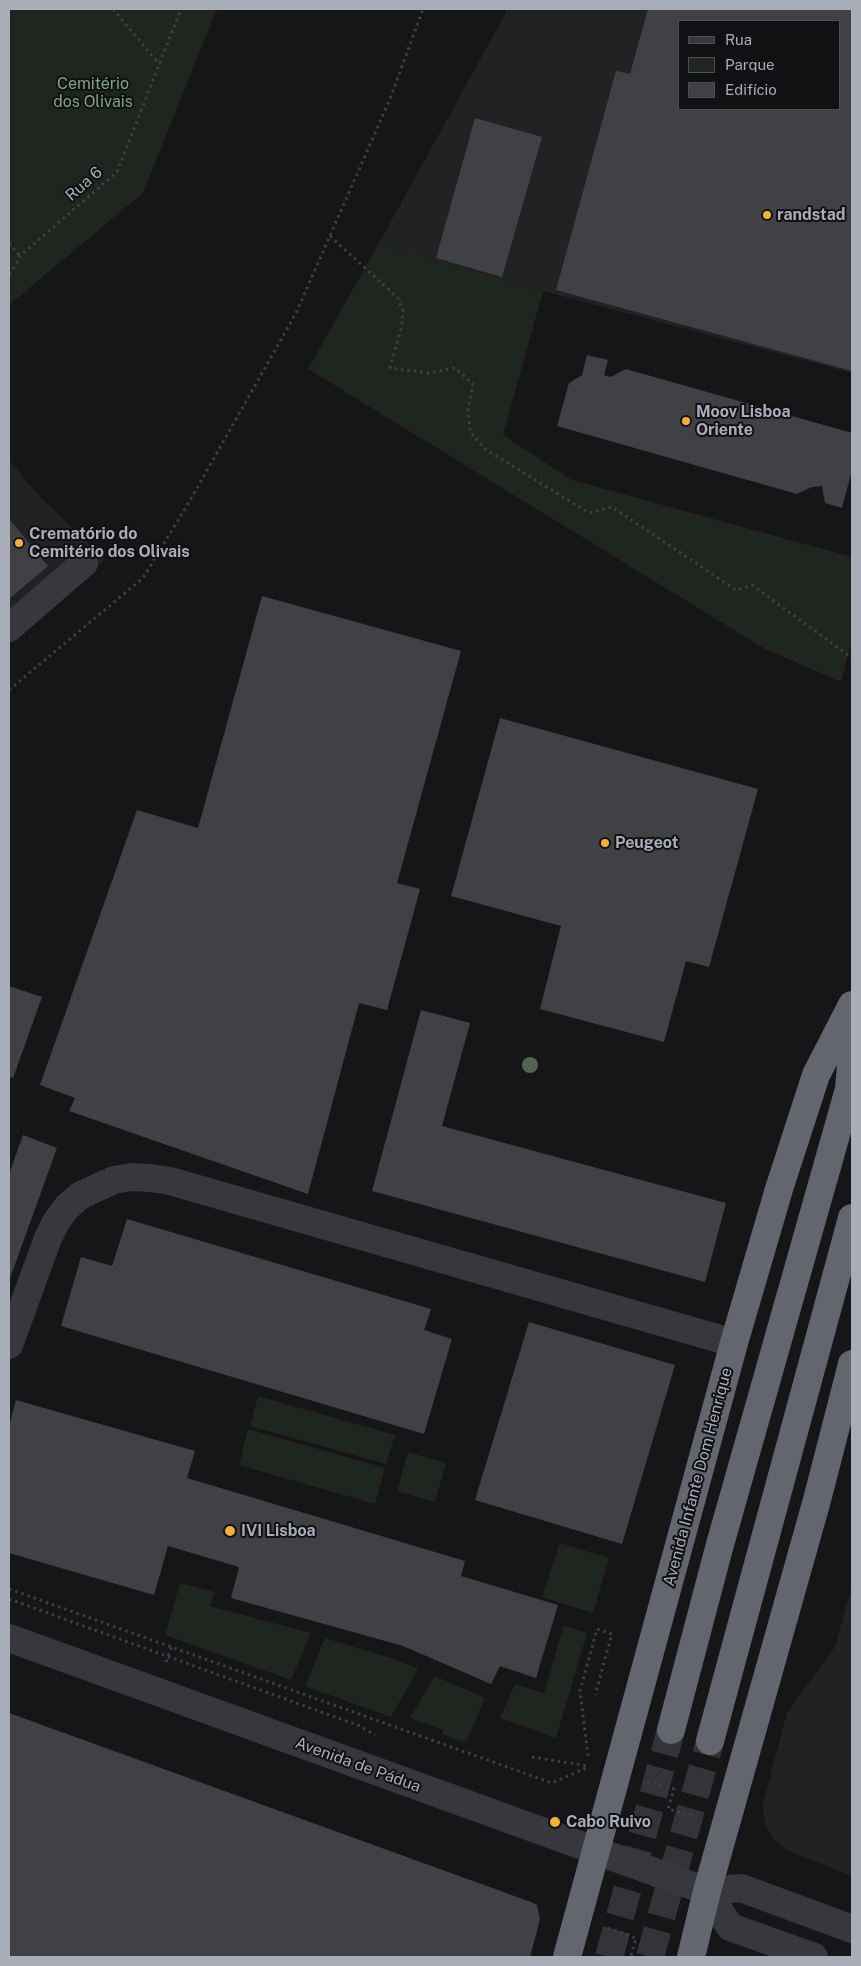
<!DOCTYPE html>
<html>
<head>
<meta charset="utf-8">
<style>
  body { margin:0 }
  #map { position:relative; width:861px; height:1966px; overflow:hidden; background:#161618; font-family:"Public Sans",sans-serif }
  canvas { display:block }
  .frame { position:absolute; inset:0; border:10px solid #a8adb8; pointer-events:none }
  .legend { position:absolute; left:678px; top:20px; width:162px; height:90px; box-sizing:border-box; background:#111113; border:1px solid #4d4f55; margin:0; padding:6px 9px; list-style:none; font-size:15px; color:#a8adb8 }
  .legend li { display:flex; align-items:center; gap:10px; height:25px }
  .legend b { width:25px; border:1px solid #4d4f55 }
</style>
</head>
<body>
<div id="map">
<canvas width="861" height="1966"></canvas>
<div class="frame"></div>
<ul class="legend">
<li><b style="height:6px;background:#37383d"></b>Rua</li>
<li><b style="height:14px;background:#1e261f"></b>Parque</li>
<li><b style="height:14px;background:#404145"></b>Edifício</li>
</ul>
</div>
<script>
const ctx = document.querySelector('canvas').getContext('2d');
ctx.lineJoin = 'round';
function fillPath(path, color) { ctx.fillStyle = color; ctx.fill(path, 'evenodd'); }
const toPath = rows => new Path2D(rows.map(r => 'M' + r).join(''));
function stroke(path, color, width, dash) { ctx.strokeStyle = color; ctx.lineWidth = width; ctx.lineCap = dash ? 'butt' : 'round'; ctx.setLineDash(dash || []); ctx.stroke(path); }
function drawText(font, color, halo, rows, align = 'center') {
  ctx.font = font + ' "Public Sans",sans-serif'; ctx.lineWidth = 4; ctx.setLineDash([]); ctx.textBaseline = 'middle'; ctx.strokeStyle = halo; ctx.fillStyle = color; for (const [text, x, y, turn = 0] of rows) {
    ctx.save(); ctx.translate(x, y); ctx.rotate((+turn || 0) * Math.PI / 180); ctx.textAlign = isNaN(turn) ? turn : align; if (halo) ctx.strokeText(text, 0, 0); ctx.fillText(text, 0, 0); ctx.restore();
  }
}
fillPath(toPath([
  [508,9,852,9,852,373,543,291,379,243],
  [680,21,840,21,840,109,680,109],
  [9,460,39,496,105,559,9,645],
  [852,1585,852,1876,788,1851,773,1839,765,1823,763,1813,763,1803,787,1713,835,1647]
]), '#222225');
fillPath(toPath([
  [9,9,217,9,143,193,9,305],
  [379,243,543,291,503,435,572,480,852,557,852,639,841,682,765,649,308,369],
  [258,1396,395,1435,386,1464,250,1426],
  [248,1429,385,1468,375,1504,239,1465],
  [408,1452,446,1463,435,1502,397,1491],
  [560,1543,609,1558,593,1613,542,1597],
  [180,1583,215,1592,210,1606,311,1633,291,1680,165,1635],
  [564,1625,587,1633,556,1738,500,1718,515,1684,544,1693],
  [325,1638,397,1660,418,1669,391,1717,305,1686],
  [435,1676,485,1698,466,1743,442,1734,444,1730,410,1718]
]), '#1e261f');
fillPath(toPath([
  [648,9,852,9,852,371,556,290,616,71,630,74],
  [680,21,840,21,840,109,680,109],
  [475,118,542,137,502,277,436,258],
  [587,355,608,360,604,375,611,377,626,369,852,433,852,470,842,508,825,503,822,486,812,487,797,494,557,426,569,383,582,375],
  [9,519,48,566,9,599],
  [262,596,461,651,397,883,420,889,387,1010,359,1003,308,1194,69,1111,75,1098,40,1085,137,810,198,828],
  [500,718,758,789,709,967,686,961,664,1042,540,1009,561,926,451,896],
  [9,986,42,997,13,1078,9,1077],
  [421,1010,470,1023,442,1126,726,1203,705,1282,372,1191],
  [23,1135,57,1148,9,1281,9,1174],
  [127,1219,431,1309,424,1330,452,1339,424,1434,61,1326,81,1257,112,1266],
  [529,1322,675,1365,622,1544,475,1500],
  [16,1400,195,1451,187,1478,465,1561,461,1576,558,1605,536,1678,500,1666,491,1684,403,1646,231,1598,239,1567,168,1546,154,1595,9,1553,9,1426],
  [9,1713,531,1902,537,1905,540,1919,530,1957,9,1957]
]), '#404145');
stroke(toPath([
  [609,1957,671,1730],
  [650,1957,710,1741]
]), '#333438', 28, [28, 14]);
stroke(toPath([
  [113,9,159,64],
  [330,236,398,298,403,311,402,325,390,368,429,373,455,368,473,384,468,409,470,432,485,449,589,513,612,507,736,590,752,585,852,658],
  [9,243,20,256],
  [9,274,13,270,20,256,117,172,181,9],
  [9,690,143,578,192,497,296,313,390,99,423,9],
  [9,1589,552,1783,586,1768],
  [9,1599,360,1726,375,1735],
  [166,1662,172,1646],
  [588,1756,580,1691,597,1629,612,1634,595,1695],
  [532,1757,588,1766],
  [647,1782,674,1789,668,1809,697,1817],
  [608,1928,636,1938,631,1956,635,1957]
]), '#3d3f44', 3, [2.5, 4]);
stroke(toPath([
  [9,628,84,563],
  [9,1345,48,1238,56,1222,67,1207,81,1195,114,1180,132,1177,151,1178,170,1181,734,1343],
  [9,1638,707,1891,741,1888,852,1929],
  [707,1891,730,1927,814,1957]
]), '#37383d', 28);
stroke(toPath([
  [671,1730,719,1548,849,1089,852,1051],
  [710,1741,852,1218],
  [567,1957,734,1343,779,1189,816,1075,852,1005],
  [691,1957,707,1891,817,1500,852,1364]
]), '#63666e', 28);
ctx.fillStyle = '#506452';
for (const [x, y] of [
  [530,1065]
]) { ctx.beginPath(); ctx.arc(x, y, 8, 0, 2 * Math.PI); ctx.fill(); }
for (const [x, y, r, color] of [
  [767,215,5,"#f2b134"],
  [686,421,5,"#f2b134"],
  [19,543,5,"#f2b134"],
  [605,843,5,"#f2b134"],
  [230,1531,6,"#f2b134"],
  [555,1822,6,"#f2b134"]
]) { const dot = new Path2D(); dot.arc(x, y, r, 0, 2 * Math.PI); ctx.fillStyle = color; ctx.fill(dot); stroke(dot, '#111113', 2); }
drawText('16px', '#7fa381', '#111113', [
  ["Cemitério",93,84],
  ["dos Olivais",93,102]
]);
drawText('16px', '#a8adb8', '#111113', [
  ["Rua 6",84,184,-41],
  ["Avenida Infante Dom Henrique",698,1477,-75],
  ["Avenida de Pádua",358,1765,20]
]);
drawText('bold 16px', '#a8adb8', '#111113', [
  ["randstad",777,215],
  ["Moov Lisboa",696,412],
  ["Oriente",696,430],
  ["Crematório do",29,534],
  ["Cemitério dos Olivais",29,552],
  ["Peugeot",615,843],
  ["IVI Lisboa",241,1531],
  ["Cabo Ruivo",566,1822]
], 'left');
</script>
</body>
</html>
